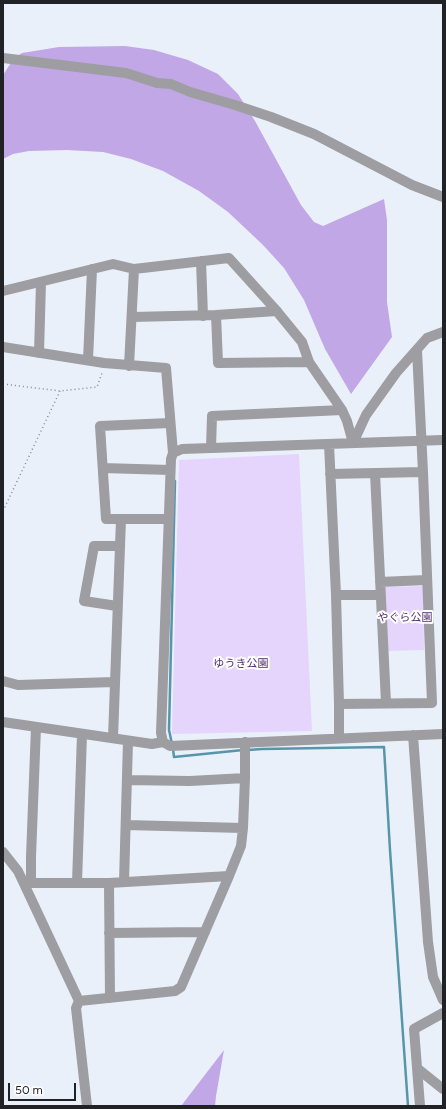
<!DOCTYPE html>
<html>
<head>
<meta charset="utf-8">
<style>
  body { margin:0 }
  #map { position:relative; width:446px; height:1109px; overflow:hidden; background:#eaf0fa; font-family:Figtree,sans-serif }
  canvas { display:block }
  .frame { position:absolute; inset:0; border:4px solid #202226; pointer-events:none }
  .scale { position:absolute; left:8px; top:1083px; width:68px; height:18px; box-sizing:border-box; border:2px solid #202226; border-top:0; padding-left:5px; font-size:12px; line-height:14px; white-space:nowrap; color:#202226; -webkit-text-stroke:3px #fff; paint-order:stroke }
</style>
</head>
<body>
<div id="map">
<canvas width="446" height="1109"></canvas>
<div class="frame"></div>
<div class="scale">50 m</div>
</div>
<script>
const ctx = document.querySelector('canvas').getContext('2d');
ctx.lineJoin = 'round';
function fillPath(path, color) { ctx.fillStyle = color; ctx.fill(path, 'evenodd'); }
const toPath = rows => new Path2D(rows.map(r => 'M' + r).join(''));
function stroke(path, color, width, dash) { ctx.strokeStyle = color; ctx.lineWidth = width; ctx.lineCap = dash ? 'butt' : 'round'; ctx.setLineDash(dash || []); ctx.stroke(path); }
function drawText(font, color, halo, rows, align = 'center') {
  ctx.font = font + ' Figtree,"Noto Sans JP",sans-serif'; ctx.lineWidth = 4; ctx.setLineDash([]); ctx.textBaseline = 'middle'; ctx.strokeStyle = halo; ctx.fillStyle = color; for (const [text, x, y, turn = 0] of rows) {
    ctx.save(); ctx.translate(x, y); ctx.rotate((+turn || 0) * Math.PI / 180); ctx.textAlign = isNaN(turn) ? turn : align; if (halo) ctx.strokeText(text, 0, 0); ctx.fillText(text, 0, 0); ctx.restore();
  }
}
fillPath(toPath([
  [299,454,312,731,172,734,179,460],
  [423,586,424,650,388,651,385,587]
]), '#e5d5fd');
fillPath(toPath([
  [125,46,154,50,188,60,218,74,238,94,255,121,301,205,314,222,323,226,384,199,387,220,387,302,392,337,351,394,325,349,304,300,284,268,263,245,228,212,199,191,163,171,131,159,103,152,67,150,29,151,13,154,3,159,3,75,14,58,22,53,59,47],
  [224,1050,216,1096,215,1106,181,1106]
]), '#c2a7e6');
stroke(toPath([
  [172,744,169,730,175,481],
  [173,749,174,757,243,750],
  [248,750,262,749,384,747,390,850,408,1106]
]), '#5796a9', 2.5);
stroke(toPath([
  [3,384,60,391,97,387,102,373],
  [3,511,60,391]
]), '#868a91', 1.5, [1, 3]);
stroke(toPath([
  [3,58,126,73,157,83,171,84,190,92,235,105,271,117,314,134,412,185,443,197],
  [201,261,203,316],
  [3,291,113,264,134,269,229,258,275,309,302,342,309,362,342,410,347,421,353,443],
  [216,315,277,311],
  [132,317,216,315,218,363,309,362],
  [3,347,104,363,166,368,173,453],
  [39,353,41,282],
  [88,360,92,269],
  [129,366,134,269],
  [443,440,182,449,173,453,171,459,161,733,163,742,170,746,443,734],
  [353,443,366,415,396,373,427,338,443,332],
  [329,444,336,595,339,704,339,738],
  [211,448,212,416,342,410],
  [103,468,170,470],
  [375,473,386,703],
  [330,474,423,472],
  [121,519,169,519],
  [380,582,426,580],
  [336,595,381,595],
  [117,606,84,601,94,546,120,546],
  [3,681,18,685,114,682],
  [339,704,432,703,423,472,417,350],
  [3,722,152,744,163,742],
  [413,735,428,942,433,977,443,1000],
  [113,738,121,519,106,519,100,426,170,423],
  [127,780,190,781,245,778],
  [126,825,243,828],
  [3,852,18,871,79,1001,175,991,181,987,229,876,241,846,243,828,245,778,245,742],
  [124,882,128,741],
  [24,883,109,883,229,876],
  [31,883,31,857,36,727],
  [77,883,82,734],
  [109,883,110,998],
  [109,933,205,932],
  [79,1001,76,1008,87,1106],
  [418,1069,443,1089],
  [420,1106,414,1029,443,1013]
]), '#9d9da2', 10);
drawText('11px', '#4f2b75', '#fff', [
  ["やぐら公園",405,618],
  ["ゆうき公園",241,664]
]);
</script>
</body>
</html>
